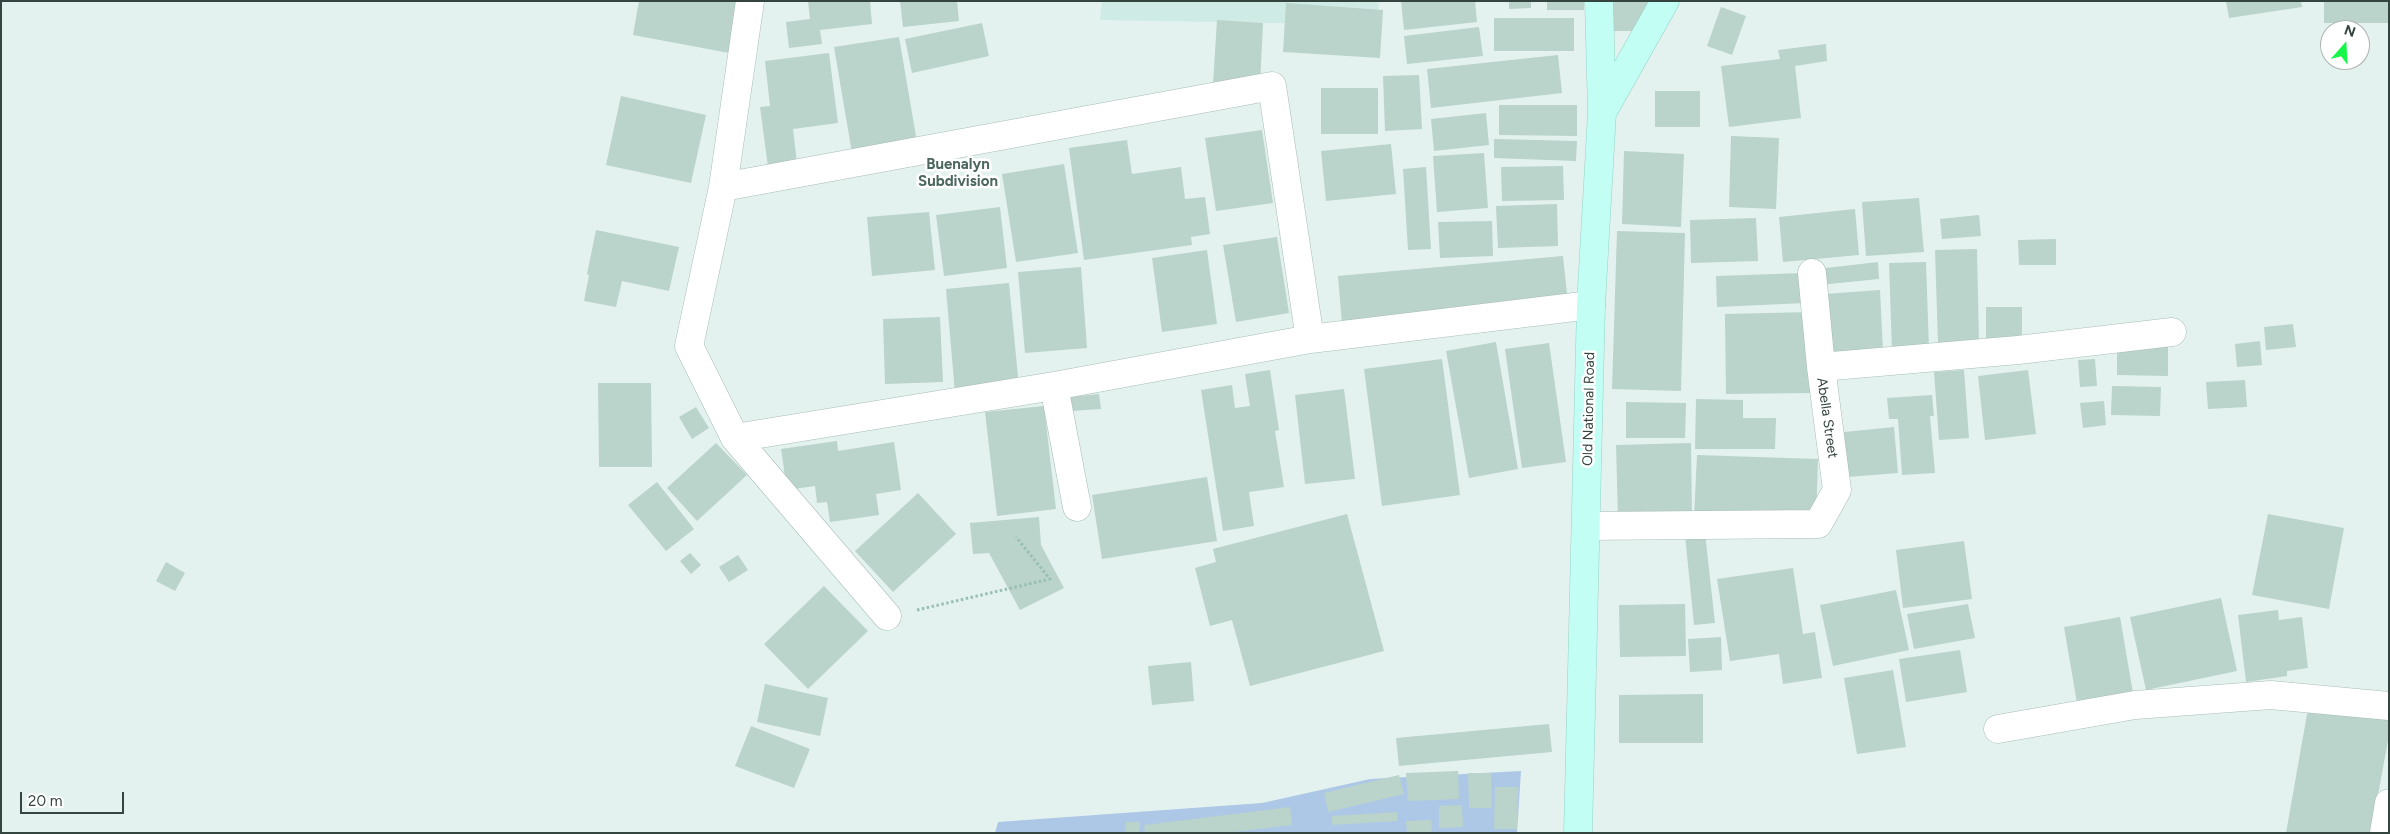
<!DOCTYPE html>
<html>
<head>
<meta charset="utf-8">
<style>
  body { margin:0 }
  #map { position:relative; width:2390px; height:834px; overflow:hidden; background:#e4f2ef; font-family:Figtree,sans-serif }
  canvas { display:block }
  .frame { position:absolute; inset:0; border:2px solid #34443f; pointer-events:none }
  .north { position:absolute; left:2320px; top:20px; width:50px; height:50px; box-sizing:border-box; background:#fff; border:1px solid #aeb4b2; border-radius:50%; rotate:19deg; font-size:14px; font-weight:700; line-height:20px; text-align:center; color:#34443f }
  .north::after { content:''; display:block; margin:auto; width:18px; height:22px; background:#17f649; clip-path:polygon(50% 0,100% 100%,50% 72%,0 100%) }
  .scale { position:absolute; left:20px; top:792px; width:104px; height:22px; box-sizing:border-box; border:2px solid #34443f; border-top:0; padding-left:6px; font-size:15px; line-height:18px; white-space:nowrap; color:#34443f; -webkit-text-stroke:4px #fff; paint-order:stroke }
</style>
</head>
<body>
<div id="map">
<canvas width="2390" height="834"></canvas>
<div class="frame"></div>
<div class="north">N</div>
<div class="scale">20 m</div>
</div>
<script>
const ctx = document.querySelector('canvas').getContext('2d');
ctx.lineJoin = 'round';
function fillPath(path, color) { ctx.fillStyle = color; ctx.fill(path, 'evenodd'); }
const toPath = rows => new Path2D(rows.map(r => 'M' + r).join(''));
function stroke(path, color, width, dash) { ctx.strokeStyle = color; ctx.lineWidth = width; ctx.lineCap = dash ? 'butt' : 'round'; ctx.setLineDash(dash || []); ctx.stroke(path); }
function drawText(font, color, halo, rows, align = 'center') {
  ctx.font = font + ' Figtree,sans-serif'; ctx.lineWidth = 5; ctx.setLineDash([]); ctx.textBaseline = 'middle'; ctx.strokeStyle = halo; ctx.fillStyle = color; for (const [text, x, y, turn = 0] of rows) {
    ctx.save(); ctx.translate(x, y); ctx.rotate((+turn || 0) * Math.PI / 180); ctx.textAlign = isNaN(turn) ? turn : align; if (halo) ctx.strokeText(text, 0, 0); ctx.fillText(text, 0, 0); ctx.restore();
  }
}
fillPath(toPath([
  [1102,1,1379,1,1377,25,1100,20]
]), '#ceebe5');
fillPath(toPath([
  [1521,771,1517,833,995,833,998,822,1262,803,1370,779]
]), '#adc8e6');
fillPath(toPath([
  [639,1,739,1,729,53,633,35],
  [808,1,870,1,872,24,820,30,822,44,789,48,786,22,810,19],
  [900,1,957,1,959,21,903,27],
  [1401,1,1475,1,1477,22,1404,30],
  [1509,1,1531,1,1531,8,1509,9],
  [1547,1,1584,1,1584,10,1547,10],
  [1610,1,1657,1,1640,31,1609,31],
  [2226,1,2301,1,2302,7,2229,18],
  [2324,1,2389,1,2389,23,2324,23],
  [1286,3,1383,10,1380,58,1283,52],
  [1721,7,1746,16,1732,55,1707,46],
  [1494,18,1574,18,1574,51,1494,51],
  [1217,20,1263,23,1260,86,1213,84],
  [982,23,989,56,912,73,905,39],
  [1479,27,1483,56,1407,64,1404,36],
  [899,37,917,142,852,153,834,47],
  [1826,44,1827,61,1795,66,1801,118,1729,127,1721,66,1780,59,1778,50],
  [829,53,838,123,793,129,797,163,768,167,760,107,770,106,765,61],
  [1558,55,1562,93,1431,108,1427,69],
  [1419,75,1422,129,1385,131,1383,76],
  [1321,88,1378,88,1378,134,1321,134],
  [1655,91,1700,91,1700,127,1655,127],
  [621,96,706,115,691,183,606,165],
  [1499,105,1577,105,1577,136,1499,135],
  [1486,113,1489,145,1434,151,1431,119],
  [1262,130,1273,203,1216,211,1205,138],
  [1731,136,1779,138,1776,209,1729,207],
  [1494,139,1577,141,1576,161,1494,158],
  [1127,140,1132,174,1181,167,1185,199,1205,197,1210,234,1191,237,1192,245,1084,260,1069,148],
  [1391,144,1396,194,1326,201,1321,151],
  [1624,151,1684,154,1681,227,1622,224],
  [1484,153,1488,208,1437,212,1433,156],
  [1064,164,1078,253,1016,262,1002,174],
  [1563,166,1564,200,1502,201,1501,167],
  [1426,167,1431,249,1408,250,1403,169],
  [1919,198,1924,252,1866,256,1862,202],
  [1557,204,1558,246,1498,248,1496,206],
  [1000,207,1007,268,944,276,936,215],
  [1855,209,1859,255,1783,262,1779,217],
  [929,212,935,270,872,276,867,217],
  [1979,215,1981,236,1942,239,1940,219],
  [1756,218,1758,261,1691,263,1690,220],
  [1492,221,1493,256,1440,258,1438,222],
  [596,230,679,247,669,291,622,281,616,307,584,301,589,275,587,274],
  [1617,231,1685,233,1681,391,1612,389],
  [1277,237,1289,313,1236,322,1223,245],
  [2056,239,2056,265,2019,265,2018,240],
  [1977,249,1979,343,1938,344,1935,250],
  [1207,250,1217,324,1162,332,1152,258],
  [1563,256,1568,303,1342,323,1338,276],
  [1878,262,1879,279,1819,285,1817,269],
  [1926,262,1929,349,1892,350,1889,263],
  [1081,267,1087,348,1025,353,1018,272],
  [1804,273,1805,303,1717,307,1716,276],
  [1009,283,1019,387,955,393,946,289],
  [1880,290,1883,351,1828,354,1825,294],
  [1986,307,2022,307,2022,337,1986,338],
  [1812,312,1814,393,1726,394,1725,314],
  [940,317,943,382,885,384,883,319],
  [2293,324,2296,347,2266,350,2264,327],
  [2260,341,2262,365,2237,367,2235,344],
  [1496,342,1518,469,1469,478,1446,351],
  [1549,343,1566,462,1522,468,1505,349],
  [2117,344,2168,344,2168,376,2117,375],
  [1442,359,1460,495,1382,506,1364,369],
  [2095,359,2097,386,2080,387,2078,360],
  [1270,370,1279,430,1275,431,1284,487,1249,492,1254,526,1223,531,1201,390,1232,385,1235,408,1250,406,1245,374],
  [1964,370,1969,438,1939,440,1934,372],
  [2028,370,2036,434,1985,440,1978,376],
  [2245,380,2247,407,2208,409,2206,382],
  [598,383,651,383,652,467,599,467],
  [2112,386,2161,387,2160,416,2111,415],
  [1344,389,1355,479,1305,484,1295,395],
  [1099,394,1101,409,1071,411,1070,397],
  [1932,395,1934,416,1930,416,1935,473,1902,475,1898,419,1889,419,1887,398],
  [1696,399,1743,400,1743,418,1776,418,1775,449,1695,449],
  [2104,401,2106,425,2083,428,2080,403],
  [1626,402,1686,403,1685,438,1626,438],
  [1044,406,1056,509,997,516,985,412],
  [696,407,709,428,692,439,679,417],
  [1894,427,1898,473,1848,477,1844,432],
  [837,441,838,451,894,442,901,490,876,494,879,515,830,522,827,502,817,503,815,486,787,490,781,449],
  [716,443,747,475,697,521,667,488],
  [1691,443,1692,517,1618,518,1616,445],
  [1697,455,1818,459,1816,521,1694,517],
  [1207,477,1217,541,1102,559,1092,495],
  [657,482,694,529,666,551,628,505],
  [918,493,956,534,893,592,855,551],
  [1347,514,1384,651,1250,686,1232,620,1210,626,1195,568,1216,562,1213,549],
  [2268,514,2344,528,2329,609,2252,595],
  [1039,517,1041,545,1064,588,1020,610,989,553,973,554,970,523],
  [1705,533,1715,623,1694,625,1685,535],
  [1964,541,1972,599,1903,608,1896,550],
  [690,553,701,565,691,574,680,561],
  [738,555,748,570,729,582,719,567],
  [166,562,185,573,175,591,156,581],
  [1793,568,1803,634,1815,632,1822,678,1783,684,1779,654,1730,661,1717,579],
  [824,586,868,631,808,689,764,644],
  [1896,590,1909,650,1833,666,1820,605],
  [2221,598,2237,671,2146,690,2130,617],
  [1685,604,1686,656,1620,657,1619,605],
  [1968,604,1975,638,1914,649,1907,614],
  [2278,610,2279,620,2302,617,2308,668,2287,671,2287,676,2246,682,2238,615],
  [2120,617,2133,693,2077,703,2064,627],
  [1721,637,1722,670,1690,672,1688,639],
  [1960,650,1967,692,1906,702,1899,659],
  [1191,662,1194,701,1152,705,1148,666],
  [1893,670,1906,747,1857,754,1844,678],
  [765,684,828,698,820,736,757,722],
  [1703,694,1703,743,1619,743,1619,695],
  [2309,703,2389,717,2389,735,2371,833,2286,833],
  [1549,724,1552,752,1399,766,1396,738],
  [751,726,810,749,794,788,735,766],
  [1458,771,1459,799,1408,801,1406,773],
  [1468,773,1491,773,1492,808,1469,808],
  [1399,775,1404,794,1328,812,1324,793],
  [1495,787,1518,787,1517,829,1494,829],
  [1462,805,1463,827,1439,828,1439,806],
  [1290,807,1292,825,1226,833,1145,833,1144,825],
  [1397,812,1398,821,1332,825,1332,816],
  [1431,820,1432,833,1407,833,1406,821],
  [1126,822,1140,822,1139,833,1125,833]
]), '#bad3cb');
const street = toPath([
  [750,1,723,187,689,346,735,438,887,616],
  [723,187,1272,86,1310,339],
  [1812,273,1821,367],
  [1054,386,1077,507],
  [735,438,1054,386,1310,339,1591,305],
  [1587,526,1818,524,1837,490,1821,367,2018,350,2172,332],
  [1998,729,2135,705,2271,695,2389,706],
  [2384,833,2389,803]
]);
const secondary = toPath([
  [1599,1,1602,112],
  [1578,833,1591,305,1602,113,1665,1]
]);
stroke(street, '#a7bdb7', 29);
stroke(secondary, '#95d2c5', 29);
stroke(toPath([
  [917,610,1050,579,1016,537]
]), '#99bfb4', 3, [2.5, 2.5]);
stroke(street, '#fff', 28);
stroke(secondary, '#c3fef4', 28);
drawText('14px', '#34443f', '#fff', [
  ["Old National Road",1589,409,-89],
  ["Abella Street",1827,418,82]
]);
drawText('bold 15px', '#4c675e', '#fff', [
  ["Buenalyn",958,165],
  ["Subdivision",958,182]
]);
</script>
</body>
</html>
